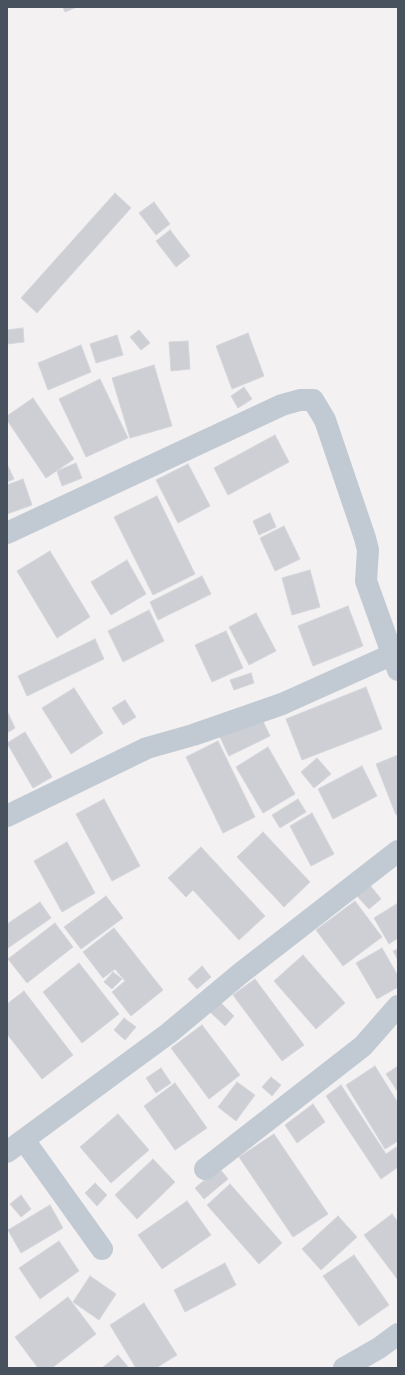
<!DOCTYPE html>
<html>
<head>
<meta charset="utf-8">
<style>
  body { margin:0 }
  #map { position:relative; width:405px; height:1375px; overflow:hidden; background:#f3f1f1; font-family:Quicksand,sans-serif }
  canvas { display:block }
  .frame { position:absolute; inset:0; border:8px solid #48525f; pointer-events:none }
</style>
</head>
<body>
<div id="map">
<canvas width="405" height="1375"></canvas>
<div class="frame"></div>
</div>
<script>
const ctx = document.querySelector('canvas').getContext('2d');
ctx.lineJoin = 'round';
function fillPath(path, color) { ctx.fillStyle = color; ctx.fill(path, 'evenodd'); }
const toPath = rows => new Path2D(rows.map(r => 'M' + r).join(''));
function stroke(path, color, width, dash) { ctx.strokeStyle = color; ctx.lineWidth = width; ctx.lineCap = dash ? 'butt' : 'round'; ctx.setLineDash(dash || []); ctx.stroke(path); }
const building = toPath([
  [63,7,77,7,65,12,63,7],
  [115,193,131,208,37,313,21,298,115,193],
  [154,202,170,224,156,235,139,213,154,202],
  [170,230,190,256,176,267,156,241,170,230],
  [23,328,24,342,7,344,7,330,23,328],
  [139,330,150,343,141,350,130,337,139,330],
  [248,333,264,376,232,389,216,346,248,333],
  [117,335,123,355,96,363,90,344,117,335],
  [188,341,190,369,171,371,169,342,188,341],
  [81,345,91,372,48,390,38,363,81,345],
  [154,365,172,426,130,438,112,378,154,365],
  [100,379,128,438,86,457,59,399,100,379],
  [244,387,252,399,238,408,231,396,244,387],
  [33,398,74,459,46,478,7,420,7,416,33,398],
  [275,435,289,462,228,495,214,468,275,435],
  [76,463,82,478,62,486,57,471,76,463],
  [7,464,14,479,7,482,7,464],
  [188,464,210,506,178,523,156,480,188,464],
  [23,479,32,505,7,514,7,485,23,479],
  [157,496,195,574,153,595,114,517,157,496],
  [270,513,276,527,259,535,253,521,270,513],
  [284,526,300,559,275,571,260,538,284,526],
  [50,551,90,617,57,638,17,571,50,551],
  [127,560,146,594,111,615,91,582,127,560],
  [310,570,320,607,292,615,282,578,310,570],
  [202,576,211,594,158,620,150,602,202,576],
  [348,606,363,646,313,666,298,626,348,606],
  [149,610,164,641,123,662,108,631,149,610],
  [256,613,276,651,249,665,229,627,256,613],
  [226,631,243,668,212,682,195,645,226,631],
  [95,639,104,659,27,696,18,676,95,639],
  [251,673,254,683,234,690,230,680,251,673],
  [366,687,382,729,302,760,286,719,366,687],
  [74,688,103,733,71,754,42,708,74,688],
  [125,700,136,717,123,725,112,708,125,700],
  [7,711,15,728,7,733,7,711],
  [260,715,270,736,229,756,219,735,260,715],
  [25,732,52,777,33,788,7,743,25,732],
  [218,741,255,817,223,833,186,757,218,741],
  [268,747,295,794,263,813,236,767,268,747],
  [398,755,398,814,396,815,376,764,398,755],
  [317,758,331,774,314,788,301,772,317,758],
  [362,766,377,796,333,819,318,789,362,766],
  [104,799,140,866,112,881,76,814,104,799],
  [298,799,306,812,280,828,272,815,298,799],
  [312,813,334,854,311,866,290,826,312,813],
  [263,832,310,882,284,907,237,857,263,832],
  [67,842,95,893,62,912,34,861,67,842],
  [201,847,265,916,239,940,193,890,186,897,168,878,201,847],
  [369,884,381,899,369,909,356,895,369,884],
  [106,896,123,918,81,949,64,927,106,896],
  [355,901,382,937,343,966,316,930,355,901],
  [40,902,51,918,8,948,7,924,40,902],
  [398,903,398,938,389,944,374,918,398,903],
  [55,923,73,947,27,983,8,959,55,923],
  [114,928,163,990,131,1016,112,992,125,981,115,969,103,978,83,952,114,928],
  [382,948,398,976,398,987,377,999,356,963,382,948],
  [398,949,398,960,393,951,398,949],
  [303,955,345,1003,316,1029,274,981,303,955],
  [79,963,119,1014,82,1043,43,992,79,963],
  [202,966,211,977,197,989,188,979,202,966],
  [113,972,122,979,112,989,104,982,113,972],
  [255,979,304,1045,282,1061,233,995,255,979],
  [24,991,73,1055,42,1079,7,1034,7,1004,24,991],
  [220,1002,234,1016,225,1026,210,1012,220,1002],
  [124,1018,136,1027,125,1040,114,1030,124,1018],
  [202,1025,240,1075,209,1099,171,1048,202,1025],
  [375,1066,398,1103,398,1141,385,1149,346,1085,375,1066],
  [398,1066,398,1092,386,1074,398,1066],
  [161,1068,171,1083,156,1093,146,1078,161,1068],
  [271,1077,281,1085,272,1096,262,1087,271,1077],
  [237,1082,255,1095,236,1121,218,1107,237,1082],
  [175,1083,207,1128,175,1150,144,1106,175,1083],
  [341,1085,386,1154,398,1146,398,1167,381,1179,326,1096,341,1085],
  [313,1104,325,1122,297,1143,285,1125,313,1104],
  [118,1114,149,1150,111,1183,80,1147,118,1114],
  [274,1134,328,1214,293,1237,239,1157,274,1134],
  [153,1159,175,1182,137,1219,115,1195,153,1159],
  [219,1168,228,1179,204,1199,195,1188,219,1168],
  [95,1183,107,1195,97,1206,85,1193,95,1183],
  [230,1184,282,1243,259,1264,207,1205,230,1184],
  [21,1195,31,1209,21,1217,10,1204,21,1195],
  [187,1201,211,1235,162,1269,138,1235,187,1201],
  [50,1205,63,1228,21,1253,8,1230,50,1205],
  [392,1214,398,1222,398,1280,364,1235,392,1214],
  [338,1216,357,1237,321,1270,302,1249,338,1216],
  [59,1241,79,1271,40,1299,19,1268,59,1241],
  [354,1255,389,1305,359,1326,323,1276,354,1255],
  [225,1263,236,1285,185,1312,174,1290,225,1263],
  [90,1276,116,1294,99,1320,73,1302,90,1276],
  [68,1297,96,1334,52,1368,38,1368,15,1337,68,1297],
  [144,1303,177,1355,156,1368,136,1368,110,1325,144,1303],
  [118,1355,129,1368,102,1368,118,1355]
]);
fillPath(building, '#cdcfd5');
stroke(building, '#d4d6dc', 1);
stroke(toPath([
  [7,533,282,405,300,400,313,400,325,420,365,538,368,550,366,581,398,670],
  [7,816,147,748,193,735,282,704,391,655],
  [24,1140,102,1249],
  [7,1152,169,1033,241,973,398,851],
  [205,1169,363,1046,398,1006],
  [344,1368,379,1348,398,1334]
]), '#c1cad3', 22);
</script>
</body>
</html>
